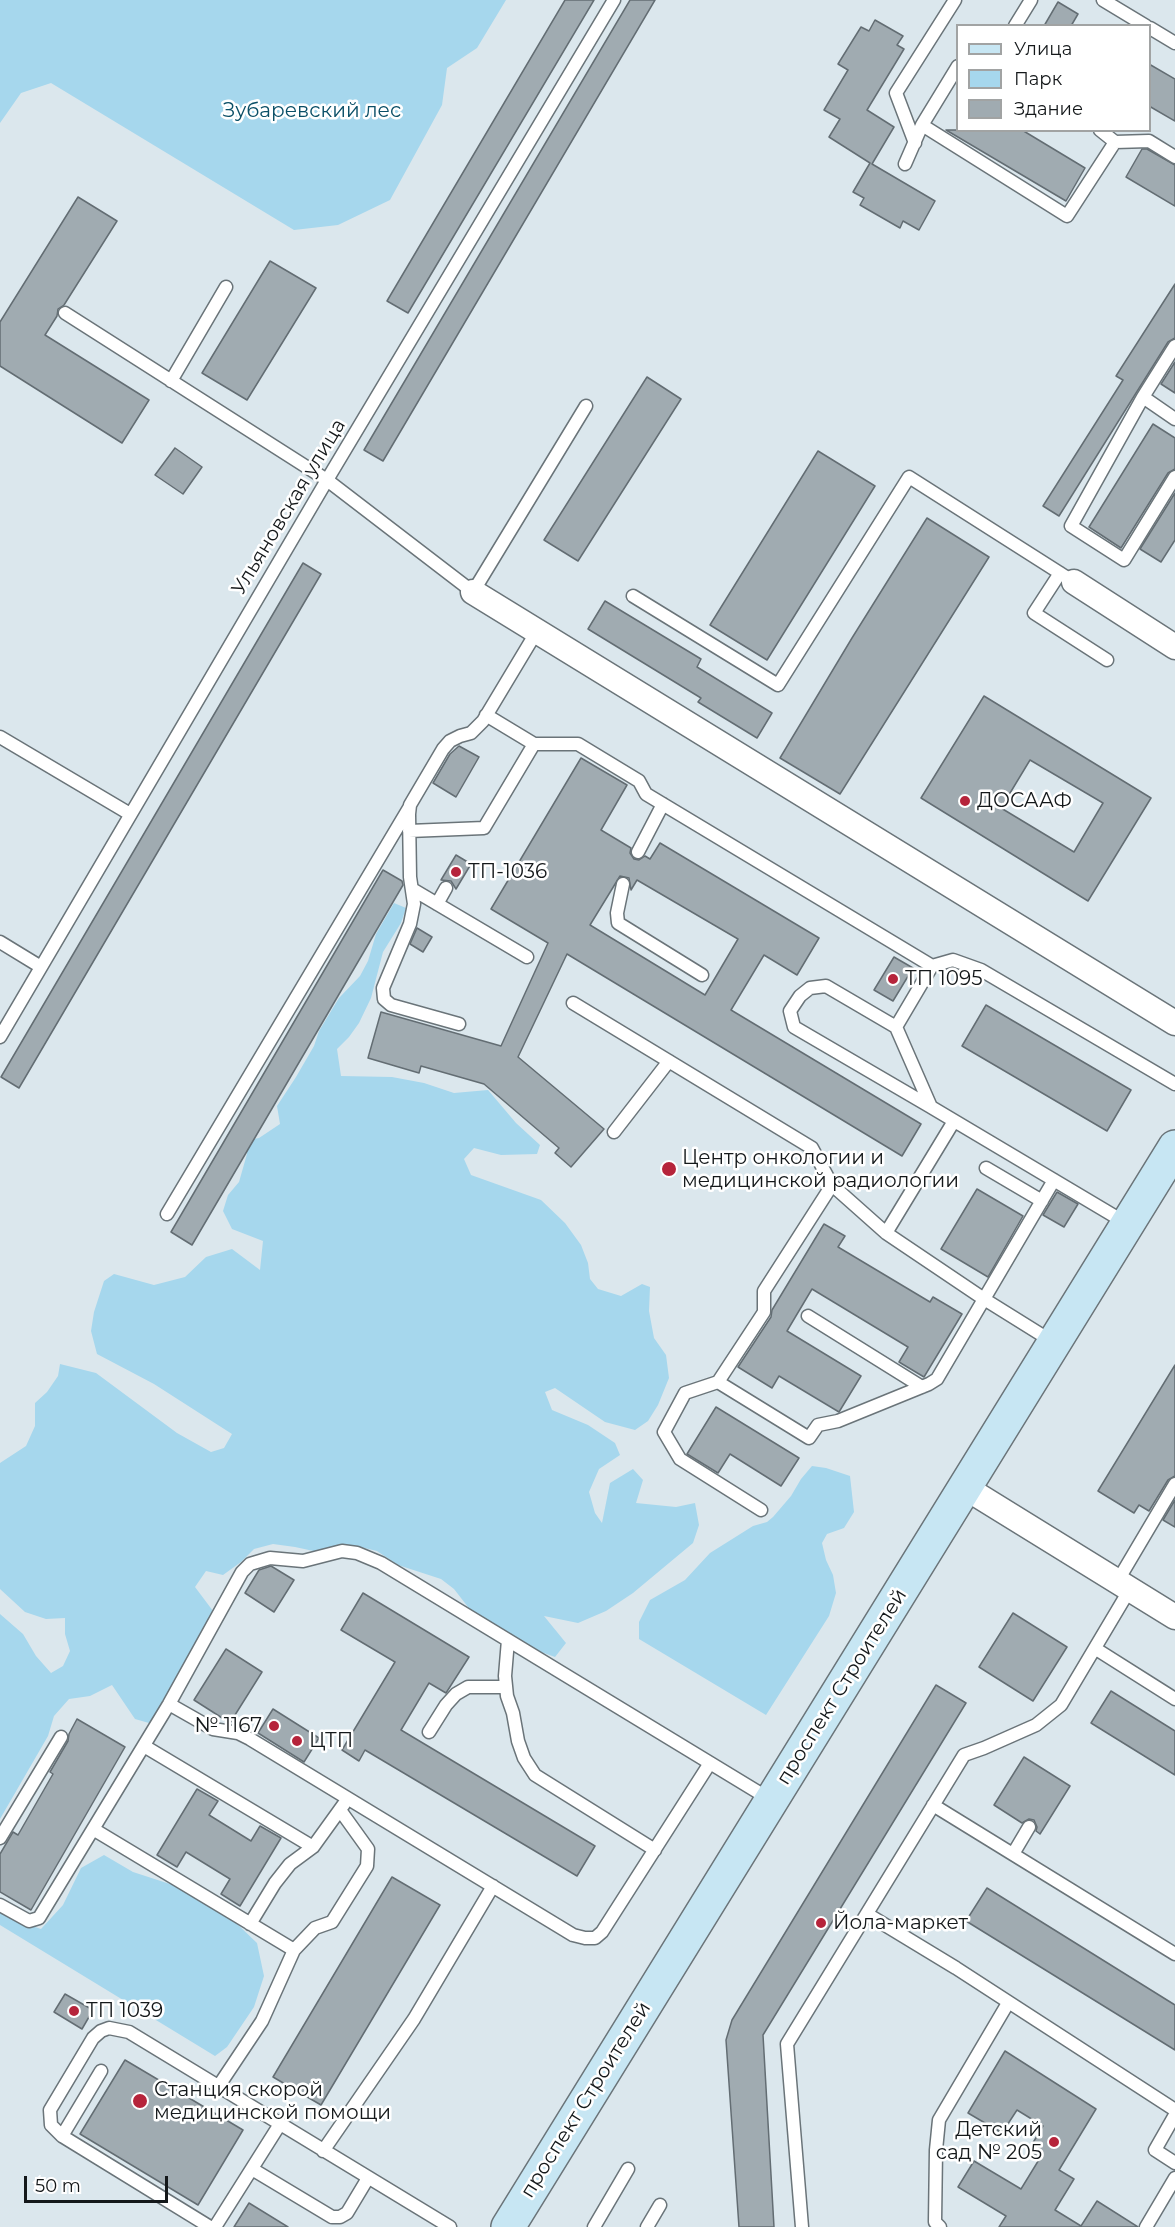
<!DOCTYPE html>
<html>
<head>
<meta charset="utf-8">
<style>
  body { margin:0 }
  #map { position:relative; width:1175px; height:2227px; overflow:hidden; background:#dbe7ed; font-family:Montserrat,sans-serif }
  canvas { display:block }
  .legend { position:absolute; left:956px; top:24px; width:195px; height:108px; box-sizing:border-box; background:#fff; border:2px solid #a1a3a3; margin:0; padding:8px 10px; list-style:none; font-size:18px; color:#14181a }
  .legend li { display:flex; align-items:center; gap:12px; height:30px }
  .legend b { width:30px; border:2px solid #a1a3a3 }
  .scale { position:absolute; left:24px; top:2176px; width:144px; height:27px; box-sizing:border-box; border:3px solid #14181a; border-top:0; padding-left:8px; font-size:18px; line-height:21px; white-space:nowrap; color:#14181a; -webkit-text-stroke:4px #fff; paint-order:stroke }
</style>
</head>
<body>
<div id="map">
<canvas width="1175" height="2227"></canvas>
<ul class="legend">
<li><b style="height:8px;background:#c7e6f3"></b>Улица</li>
<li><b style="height:16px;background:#a6d7ed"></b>Парк</li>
<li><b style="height:16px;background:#a0abb1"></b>Здание</li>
</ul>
<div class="scale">50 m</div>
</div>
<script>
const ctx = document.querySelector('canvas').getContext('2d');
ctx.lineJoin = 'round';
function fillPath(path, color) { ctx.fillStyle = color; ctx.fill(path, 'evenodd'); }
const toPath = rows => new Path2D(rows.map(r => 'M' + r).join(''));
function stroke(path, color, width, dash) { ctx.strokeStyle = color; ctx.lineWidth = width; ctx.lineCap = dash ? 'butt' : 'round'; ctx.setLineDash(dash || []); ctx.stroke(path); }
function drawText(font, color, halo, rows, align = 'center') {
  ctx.font = font + ' Montserrat,sans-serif'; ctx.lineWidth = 5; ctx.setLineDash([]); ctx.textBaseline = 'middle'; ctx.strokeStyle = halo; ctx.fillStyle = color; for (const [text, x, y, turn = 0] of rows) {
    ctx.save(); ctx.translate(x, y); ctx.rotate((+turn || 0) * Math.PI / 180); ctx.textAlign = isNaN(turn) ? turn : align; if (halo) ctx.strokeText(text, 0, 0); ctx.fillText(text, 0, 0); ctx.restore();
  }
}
fillPath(toPath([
  [0,0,506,0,477,48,447,68,442,105,390,200,338,225,294,230,51,83,21,93,0,123],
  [394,903,406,908,401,923,383,952,371,998,359,1023,349,1037,337,1049,341,1076,392,1077,424,1083,454,1093,488,1090,516,1123,540,1145,537,1154,501,1155,474,1148,464,1159,471,1175,541,1200,565,1223,581,1245,588,1263,590,1279,598,1289,621,1296,642,1284,650,1287,649,1311,654,1338,666,1355,669,1378,658,1405,648,1421,635,1430,605,1422,555,1388,545,1392,552,1410,588,1425,615,1443,620,1455,599,1469,589,1492,595,1513,602,1523,610,1483,633,1469,643,1480,636,1503,676,1507,695,1503,699,1525,693,1543,633,1593,606,1611,578,1623,544,1616,566,1643,555,1657,519,1644,475,1616,454,1589,441,1579,398,1565,377,1551,352,1545,326,1548,318,1552,295,1547,273,1544,254,1549,241,1562,223,1575,206,1571,195,1587,213,1611,163,1707,149,1723,135,1719,112,1685,90,1696,69,1699,54,1716,48,1736,0,1819,0,1614,23,1634,36,1656,51,1673,63,1666,70,1651,65,1634,65,1618,46,1619,25,1612,0,1589,0,1463,26,1446,35,1426,35,1403,47,1392,58,1376,60,1364,96,1373,177,1433,211,1452,224,1448,232,1434,154,1384,97,1354,91,1331,94,1312,104,1281,114,1274,154,1285,185,1277,206,1257,232,1249,260,1270,263,1241,232,1229,223,1211,228,1195,239,1182,247,1154,244,1141,259,1138,280,1124,277,1106,296,1077,314,1046,319,1031,339,998,360,976,368,961,376,934],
  [812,1466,826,1468,850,1476,854,1512,844,1528,827,1534,822,1543,826,1560,833,1575,836,1593,829,1616,766,1715,639,1639,639,1622,650,1600,685,1580,710,1553,753,1526,767,1522,773,1517,791,1496,801,1479],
  [104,1855,133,1872,173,1885,233,1920,257,1943,264,1976,254,2007,227,2047,215,2056,0,1925,0,1908,23,1923,41,1929,63,1905,81,1868]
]), '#a6d7ed');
const building = toPath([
  [565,0,594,0,408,313,387,301,565,0],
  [630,0,655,0,383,461,364,450,630,0],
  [1058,2,1078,14,1071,26,1044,26,1058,2],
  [875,20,903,36,897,45,904,49,867,110,894,127,872,164,935,201,919,230,903,221,900,228,860,205,864,198,853,192,870,163,829,137,840,119,824,110,848,70,838,64,861,27,869,31,875,20],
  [1149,64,1175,79,1175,121,1149,106,1149,64],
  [946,130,1022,130,1085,168,1066,201,946,130],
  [1142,149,1147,149,1175,165,1175,206,1126,177,1142,149],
  [78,197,117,221,64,305,58,309,57,316,45,335,149,400,122,443,0,366,0,322,78,197],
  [270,261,316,288,247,400,202,373,270,261],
  [1175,284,1175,338,1168,342,1059,516,1043,506,1123,380,1116,376,1175,284],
  [1175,362,1175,393,1161,384,1175,362],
  [647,377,681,399,578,561,544,540,647,377],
  [1153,424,1175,438,1175,469,1168,473,1121,548,1089,527,1153,424],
  [175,448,202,467,183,494,155,475,175,448],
  [818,451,875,486,767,660,710,625,818,451],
  [1175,493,1175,540,1161,562,1140,549,1175,493],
  [927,518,989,557,840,794,780,758,852,638,927,518],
  [303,563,321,574,19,1088,1,1077,303,563],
  [605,601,701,659,697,667,772,713,757,738,698,702,701,698,588,629,605,601],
  [984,696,1151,798,1088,901,921,798,984,696],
  [1030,760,1103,803,1074,852,1001,808,1030,760],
  [459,746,479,757,456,797,433,783,450,754,459,746],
  [581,758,627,785,601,830,631,848,630,853,634,859,639,860,645,856,650,859,660,843,819,938,797,975,764,955,731,1010,921,1124,902,1156,567,954,518,1057,604,1129,571,1167,555,1153,559,1148,484,1084,421,1066,419,1073,368,1058,381,1012,501,1046,548,943,491,909,581,758],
  [620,876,629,878,631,890,637,880,738,939,705,995,590,925,620,876],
  [456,855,471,864,456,889,451,881,441,880,456,855],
  [383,870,402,881,403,885,192,1245,171,1232,383,870],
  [417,928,432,937,423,952,410,944,417,928],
  [894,957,913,968,893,1001,874,990,894,957],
  [986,1005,1131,1090,1107,1131,962,1046,986,1005],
  [977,1189,1023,1216,988,1277,941,1249,977,1189],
  [1057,1192,1078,1204,1064,1227,1043,1215,1057,1192],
  [824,1224,845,1236,838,1247,930,1302,933,1297,962,1314,924,1377,899,1362,908,1347,812,1289,787,1331,861,1376,839,1412,779,1376,772,1388,738,1367,771,1317,772,1310,824,1224],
  [1175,1365,1175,1476,1168,1480,1149,1511,1139,1505,1134,1513,1098,1491,1175,1365],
  [716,1407,799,1458,781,1486,730,1454,718,1473,687,1454,716,1407],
  [1175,1500,1175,1527,1163,1520,1175,1500],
  [271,1566,294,1580,274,1612,245,1593,259,1570,271,1566],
  [363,1593,469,1657,446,1693,429,1683,401,1730,595,1846,577,1876,365,1750,359,1761,342,1750,395,1662,341,1630,363,1593],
  [1013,1613,1067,1647,1033,1701,979,1667,1013,1613],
  [226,1649,262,1672,230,1723,194,1700,226,1649],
  [936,1685,966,1703,763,2035,774,2227,739,2227,726,2040,732,2020,936,1685],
  [1111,1691,1175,1731,1175,1775,1091,1723,1111,1691],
  [273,1709,319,1738,304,1762,258,1733,273,1709],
  [77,1719,125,1747,31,1910,0,1892,0,1854,13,1832,18,1835,53,1774,50,1772,68,1741,69,1734,77,1719],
  [1024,1757,1070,1786,1040,1834,1036,1831,1037,1827,1034,1820,1029,1819,1022,1823,994,1805,1024,1757],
  [197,1789,218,1801,209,1815,251,1841,260,1826,281,1838,240,1906,221,1894,230,1879,186,1852,177,1867,157,1855,197,1789],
  [392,1877,440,1905,321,2105,273,2077,392,1877],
  [987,1888,1175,2005,1175,2050,966,1921,987,1888],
  [65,1994,93,2010,82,2029,54,2012,65,1994],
  [1005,2051,1096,2109,1059,2170,1074,2179,1055,2210,1081,2226,1097,2201,1138,2227,999,2227,1006,2216,958,2187,974,2161,1021,2189,1040,2158,1028,2151,1043,2126,1017,2110,1002,2133,968,2113,1005,2051],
  [125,2060,243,2130,198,2205,80,2134,125,2060],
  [249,2203,288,2227,234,2227,249,2203]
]);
fillPath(building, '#a0abb1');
stroke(building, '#636d73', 1.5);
const service = toPath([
  [1103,0,1146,26],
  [1015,26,1031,0],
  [1150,28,1175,43],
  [922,125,1067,216,1115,142,1149,141,1175,157],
  [1100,130,1115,142],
  [915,143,896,93,955,0],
  [905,164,922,125,958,66],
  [65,313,327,480,473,592,586,406],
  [1175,346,1143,397,1071,526,1124,560,1175,477],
  [171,381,226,287],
  [1143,397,1175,419],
  [1060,573,1034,613,1107,660],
  [633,596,778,685,909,477,1074,582],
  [486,715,534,744,578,744,639,781,646,794,932,966,896,1027,931,1107,1126,1223],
  [0,737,130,814],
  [409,831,484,828,534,744],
  [638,852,663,804],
  [623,884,617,913,618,923,702,975],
  [412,889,527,957],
  [437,904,446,888],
  [0,942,41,967],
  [932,966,953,960,981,970,1175,1084],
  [573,1003,812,1148,832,1185,886,1233,984,1299,1053,1342],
  [459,1024,391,1005,384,999,383,988,410,924,414,904,410,877,409,814,410,805,443,749,450,741,460,736,471,733,483,721,537,631],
  [896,1027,826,986,810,988,800,996,790,1011,794,1027,931,1107],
  [0,1037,327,480,614,0],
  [614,1132,669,1061],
  [986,1168,1042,1201],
  [832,1185,764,1291,764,1312,718,1382,809,1438,818,1425,838,1421,929,1384,937,1379,1054,1180],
  [167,1214,409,808],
  [886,1233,954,1121],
  [808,1316,922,1387],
  [718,1382,685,1393,664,1432,680,1459,761,1510],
  [1117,1582,1175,1484],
  [508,1640,505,1676,507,1696,513,1713,518,1741,524,1758,535,1775,655,1850],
  [1096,1649,1175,1699],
  [169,1704,213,1729,238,1733,250,1739,573,1935,585,1938,595,1938,602,1932,710,1763],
  [429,1732,446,1705,456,1694,468,1687,506,1687],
  [144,1746,313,1847],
  [933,1805,1175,1954],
  [93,1829,294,1950],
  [0,1838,61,1737],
  [1013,1854,1029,1827],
  [0,1905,29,1921,39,1918,169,1704,242,1572,250,1564,270,1558,303,1561,342,1551,357,1553,381,1563,771,1800],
  [867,1914,956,1968,1175,2110],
  [250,1924,275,1883,290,1864,313,1847,344,1804],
  [218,2087,262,2021,294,1950,315,1928,332,1922,367,1866,368,1849,340,1810],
  [1175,2115,1155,2150,1175,2163],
  [62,2136,101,2071],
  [323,2151,414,2019,493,1886],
  [252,2169,332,2217,340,2217,347,2213,368,2178],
  [210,2227,62,2136,51,2125,50,2110,93,2038,101,2031,109,2028,129,2032,450,2227],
  [215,2227,280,2124],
  [594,2227,628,2169],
  [647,2227,660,2205],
  [802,2227,787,2044,964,1755,984,1748,1036,1725,1061,1705,1130,1589],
  [940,2227,935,2222,936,2150,939,2120,1008,2003],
  [1146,2227,1175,2178]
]);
const minor = toPath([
  [1074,582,1175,647],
  [473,592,1175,1023],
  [966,1488,1175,1617]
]);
const secondary = toPath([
  [508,2227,1175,1147]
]);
stroke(service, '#6a7479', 15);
stroke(minor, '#6a7479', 27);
stroke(secondary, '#6a7479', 36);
stroke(service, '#fff', 12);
stroke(minor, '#fff', 24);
stroke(secondary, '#c7e6f3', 33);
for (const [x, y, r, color] of [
  [965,801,6,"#b6243b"],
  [456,872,6,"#b6243b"],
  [893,979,6,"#b6243b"],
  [669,1169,8,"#b6243b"],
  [274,1726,6,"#b6243b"],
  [297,1741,6,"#b6243b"],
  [821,1923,6,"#b6243b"],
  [74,2011,6,"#b6243b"],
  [140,2101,8,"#b6243b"],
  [1054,2142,6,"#b6243b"]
]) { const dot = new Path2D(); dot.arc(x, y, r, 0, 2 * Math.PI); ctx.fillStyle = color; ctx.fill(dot); stroke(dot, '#fff', 2); }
drawText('20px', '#0a4f67', '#fff', [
  ["Зубаревский лес",312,111]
]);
drawText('20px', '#14181a', '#fff', [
  ["Ульяновская улица",289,507,-59],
  ["проспект Строителей",842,1687,-58],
  ["проспект Строителей",586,2100,-58]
]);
drawText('20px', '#14181a', '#fff', [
  ["ДОСААФ",977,801],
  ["ТП-1036",468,872],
  ["ТП 1095",905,979],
  ["Центр онкологии и",682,1158],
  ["медицинской радиологии",682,1181],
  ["№ 1167",262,1726,"right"],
  ["ЦТП",309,1741],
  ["Йола-маркет",833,1923],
  ["ТП 1039",86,2011],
  ["Станция скорой",154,2090],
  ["медицинской помощи",154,2113],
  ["Детский",1042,2130,"right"],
  ["сад № 205",1042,2153,"right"]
], 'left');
</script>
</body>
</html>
